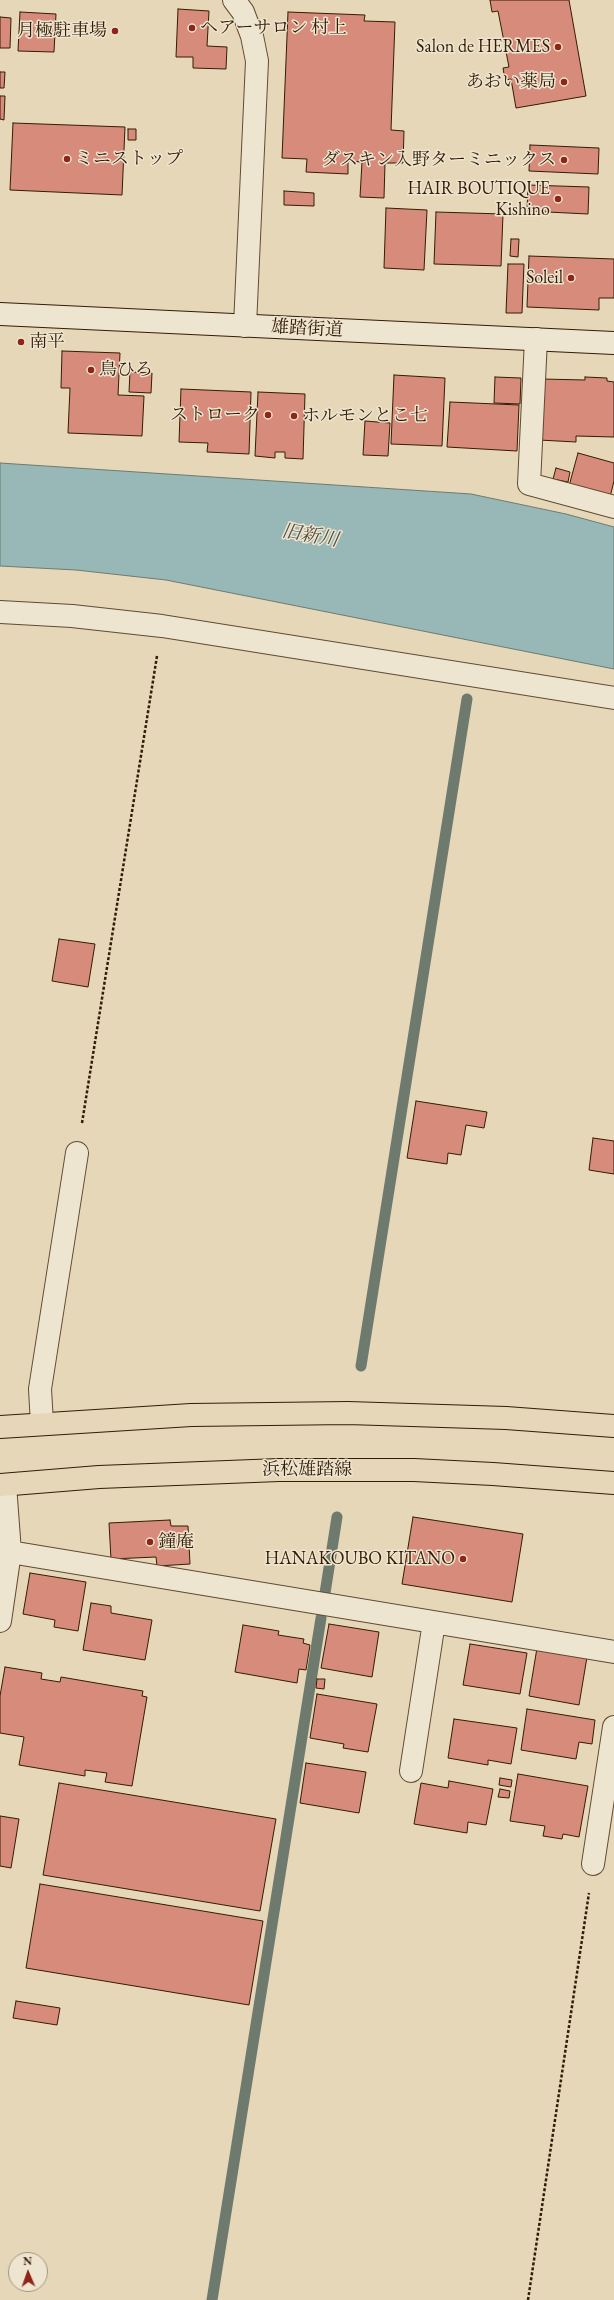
<!DOCTYPE html>
<html>
<head>
<meta charset="utf-8">
<style>
  body { margin:0 }
  #map { position:relative; width:614px; height:2300px; overflow:hidden; background:#e5d7b8; font-family:"EB Garamond",serif }
  canvas { display:block }
  .north { position:absolute; left:8px; top:2252px; width:40px; height:40px; box-sizing:border-box; background:#eee5d1; border:1px solid #a4957f; border-radius:50%; rotate:358deg; font-size:11px; font-weight:700; line-height:16px; text-align:center; color:#341c04 }
  .north::after { content:''; display:block; margin:auto; width:14px; height:18px; background:#8f2418; clip-path:polygon(50% 0,100% 100%,50% 72%,0 100%) }
</style>
</head>
<body>
<div id="map">
<canvas width="614" height="2300"></canvas>
<div class="north">N</div>
</div>
<script>
const ctx = document.querySelector('canvas').getContext('2d');
ctx.lineJoin = 'round';
function fillPath(path, color) { ctx.fillStyle = color; ctx.fill(path, 'evenodd'); }
const toPath = rows => new Path2D(rows.map(r => 'M' + r).join(''));
function stroke(path, color, width, dash) { ctx.strokeStyle = color; ctx.lineWidth = width; ctx.lineCap = dash ? 'butt' : 'round'; ctx.setLineDash(dash || []); ctx.stroke(path); }
function drawText(font, color, halo, rows, align = 'center') {
  ctx.font = font + ' "EB Garamond","Noto Serif JP",serif'; ctx.lineWidth = 3; ctx.setLineDash([]); ctx.textBaseline = 'middle'; ctx.strokeStyle = halo; ctx.fillStyle = color; for (const [text, x, y, turn = 0] of rows) {
    ctx.save(); ctx.translate(x, y); ctx.rotate((+turn || 0) * Math.PI / 180); ctx.textAlign = isNaN(turn) ? turn : align; if (halo) ctx.strokeText(text, 0, 0); ctx.fillText(text, 0, 0); ctx.restore();
  }
}
const water = toPath([
  [0,463,471,494,566,514,614,527,614,669,166,580,76,570,0,566,0,463]
]);
fillPath(water, '#97b8b6');
stroke(water, '#6f7a6f', 1);
stroke(toPath([
  [361,1366,467,699],
  [325,1593,337,1517],
  [212,2300,321,1618]
]), '#6f7a6f', 11);
const building = toPath([
  [490,0,569,0,586,96,516,108,511,79,505,80,503,68,509,67,498,11,492,12,490,0],
  [178,9,209,11,207,46,227,47,226,69,193,68,193,57,176,57,178,9],
  [20,12,56,14,54,52,18,51,20,12],
  [288,12,365,15,364,21,395,22,391,130,404,131,403,163,385,163,384,198,360,197,362,162,348,161,348,174,306,172,307,159,282,158,288,12],
  [0,17,11,18,10,48,0,48,0,17],
  [0,72,5,72,4,88,0,88,0,72],
  [0,96,5,96,4,120,0,119,0,96],
  [13,123,125,127,122,195,10,190,13,123],
  [128,129,136,129,136,140,128,140,128,129],
  [530,145,599,148,598,174,529,171,530,145],
  [528,185,589,187,588,214,527,211,528,185],
  [284,191,314,193,314,206,284,205,284,191],
  [386,208,427,210,424,270,384,268,386,208],
  [436,212,503,214,501,266,434,264,436,212],
  [511,239,519,239,518,257,510,256,511,239],
  [529,256,614,259,614,298,599,298,599,310,527,307,529,256],
  [508,264,524,264,522,313,506,313,508,264],
  [62,351,120,353,118,395,144,396,142,436,68,433,70,388,61,388,62,351],
  [130,372,152,373,151,393,129,392,130,372],
  [394,375,445,378,442,446,391,444,394,375],
  [495,377,521,378,520,404,494,403,495,377],
  [585,377,607,378,607,381,614,382,614,437,576,436,576,442,539,440,542,379,585,380,585,377],
  [181,389,251,392,249,454,207,452,208,443,179,442,181,389],
  [258,392,305,394,303,459,285,458,285,452,275,452,275,458,255,456,258,392],
  [450,402,519,405,517,451,447,447,450,402],
  [365,421,390,423,388,456,363,455,365,421],
  [578,453,614,463,614,481,610,497,569,486,578,453],
  [556,468,570,472,568,482,553,479,556,468],
  [59,939,95,944,88,987,52,981,59,939],
  [416,1101,487,1112,484,1128,466,1125,461,1155,448,1153,447,1164,407,1158,416,1101],
  [593,1138,614,1141,614,1174,589,1170,593,1138],
  [413,1517,523,1534,512,1602,402,1584,413,1517],
  [170,1520,171,1526,188,1526,190,1564,157,1566,156,1557,111,1559,109,1523,170,1520],
  [30,1573,86,1582,78,1631,54,1627,55,1620,23,1614,30,1573],
  [91,1603,111,1606,111,1613,152,1620,145,1660,83,1650,91,1603],
  [329,1624,379,1632,372,1677,321,1668,329,1624],
  [243,1625,279,1631,278,1635,304,1639,303,1643,310,1645,306,1670,299,1669,297,1683,235,1672,243,1625],
  [470,1644,527,1653,520,1694,463,1685,470,1644],
  [537,1648,587,1657,579,1705,529,1696,537,1648],
  [5,1667,42,1673,41,1679,60,1682,61,1677,143,1691,142,1696,147,1697,132,1786,105,1782,107,1773,85,1770,85,1776,19,1765,24,1737,0,1733,0,1696,5,1667],
  [317,1679,325,1679,324,1689,316,1688,317,1679],
  [317,1694,377,1704,368,1752,343,1748,344,1744,310,1738,317,1694],
  [527,1709,595,1720,592,1744,579,1742,576,1759,521,1750,527,1709],
  [454,1719,517,1728,511,1764,488,1760,488,1765,448,1758,454,1719],
  [306,1763,366,1772,359,1813,300,1803,306,1763],
  [518,1774,588,1786,579,1837,563,1834,562,1839,543,1836,545,1826,510,1821,518,1774],
  [500,1778,512,1780,511,1787,499,1785,500,1778],
  [449,1781,493,1789,486,1825,468,1822,467,1833,414,1824,421,1783,448,1788,449,1781],
  [59,1783,276,1819,260,1911,43,1875,59,1783],
  [500,1789,510,1791,509,1798,498,1797,500,1789],
  [0,1816,19,1819,11,1868,0,1866,0,1816],
  [40,1884,263,1921,249,2005,26,1968,40,1884],
  [16,2001,60,2008,57,2025,13,2018,16,2001]
]);
fillPath(building, '#d78b7b');
stroke(building, '#341c04', 1);
const street = toPath([
  [234,0,243,12,252,36,257,61,245,326],
  [536,339,529,484,614,507],
  [0,612,72,616,162,626,614,698],
  [42,1424,40,1389,77,1153],
  [10,1552,614,1652],
  [0,1621,10,1552,5,1485],
  [411,1771,434,1622],
  [593,1864,614,1727]
]);
const secondary = toPath([
  [0,314,614,343]
]);
const primary = toPath([
  [0,1427,191,1415,348,1413,506,1418,614,1426],
  [0,1485,99,1477,279,1470,414,1470,493,1474,614,1483]
]);
stroke(street, '#604b31', 24);
stroke(secondary, '#341c04', 24);
stroke(primary, '#341c04', 24);
stroke(toPath([
  [82,1123,157,656],
  [528,2300,589,1893]
]), '#341c04', 2.5, [3, 2]);
stroke(street, '#eee5d1', 22);
stroke(secondary, '#eee5d1', 22);
stroke(primary, '#e5d7b8', 22);
for (const [x, y, r, color] of [
  [192,28,4,"#8f2418"],
  [115,31,4,"#8f2418"],
  [558,47,4,"#8f2418"],
  [564,82,4,"#8f2418"],
  [67,159,4,"#8f2418"],
  [564,160,4,"#8f2418"],
  [558,199,4,"#8f2418"],
  [571,278,4,"#8f2418"],
  [21,342,4,"#8f2418"],
  [91,370,4,"#8f2418"],
  [268,415,4,"#8f2418"],
  [294,416,4,"#8f2418"],
  [150,1542,4,"#8f2418"],
  [463,1559,4,"#8f2418"]
]) { const dot = new Path2D(); dot.arc(x, y, r, 0, 2 * Math.PI); ctx.fillStyle = color; ctx.fill(dot); stroke(dot, '#eee5d1', 1.5); }
drawText('18px', '#341c04', '#eee5d1', [
  ["ヘアーサロン 村上",200,28,"left"],
  ["月極駐車場",107,31],
  ["Salon de HERMES",550,47],
  ["あおい薬局",556,82],
  ["ミニストップ",75,159,"left"],
  ["ダスキン入野ターミニックス",556,160],
  ["HAIR BOUTIQUE",550,189],
  ["Kishino",550,210],
  ["Soleil",563,278],
  ["南平",29,342,"left"],
  ["鳥ひろ",99,370,"left"],
  ["ストローク",260,415],
  ["ホルモンとこ七",302,416,"left"],
  ["鐘庵",158,1542,"left"],
  ["HANAKOUBO KITANO",455,1559]
], 'right');
drawText('18px', '#341c04', '#eee5d1', [
  ["雄踏街道",307,329,3],
  ["浜松雄踏線",307,1470]
]);
drawText('italic 19px', '#524b39', '#eee5d1', [
  ["旧新川",310,536,10]
]);
</script>
</body>
</html>
